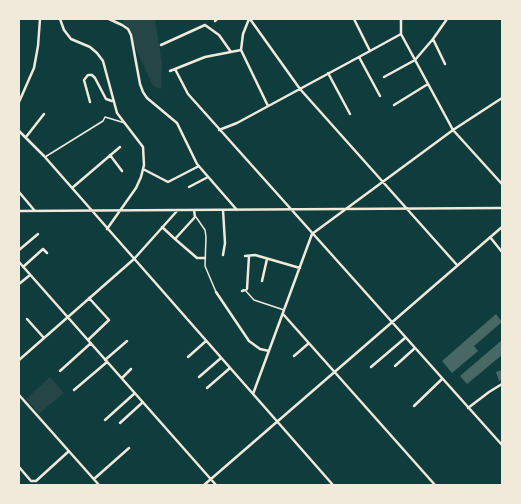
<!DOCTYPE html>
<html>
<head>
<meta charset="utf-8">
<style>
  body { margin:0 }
  #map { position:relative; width:521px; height:504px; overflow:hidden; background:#0f3d3e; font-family:"PT Sans",sans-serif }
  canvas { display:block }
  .frame { position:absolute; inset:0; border:20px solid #f1e9da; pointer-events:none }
</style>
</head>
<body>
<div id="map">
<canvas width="521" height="504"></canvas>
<div class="frame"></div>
</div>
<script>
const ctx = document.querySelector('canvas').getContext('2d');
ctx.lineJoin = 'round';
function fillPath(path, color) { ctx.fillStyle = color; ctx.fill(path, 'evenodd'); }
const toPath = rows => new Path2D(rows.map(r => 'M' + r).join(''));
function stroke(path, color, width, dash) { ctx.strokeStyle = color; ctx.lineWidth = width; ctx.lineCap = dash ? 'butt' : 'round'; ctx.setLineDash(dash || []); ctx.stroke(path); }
fillPath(toPath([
  [122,19,155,19,162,64,161,89,153,86],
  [50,377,64,393,39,414,26,399]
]), '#244646');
fillPath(toPath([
  [496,314,502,322,474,346,478,351,452,373,442,361],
  [502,340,502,355,467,384,460,376],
  [502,370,502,380,499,381,496,372]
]), '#486865');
stroke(toPath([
  [45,157,103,121,105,117,125,123],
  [196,217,205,230,206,237,205,266,216,292],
  [245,290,254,300,284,310]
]), '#f1e9da', 1.5);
stroke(toPath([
  [60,19,64,30,71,39,90,47,97,53,103,61,117,113,143,147,144,165,141,177,136,188,107,229],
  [109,19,122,25,128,29,131,35,140,84,143,92,147,98,177,123,197,164,237,210],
  [250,19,300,89,457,265],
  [354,19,370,51,401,34,453,130,502,184],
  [215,21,217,19],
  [401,34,401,19],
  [433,39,445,64],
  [161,45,205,25,219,35,231,52],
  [241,50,243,34,249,19],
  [359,57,380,96],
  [175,69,188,94,502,445],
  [170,71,205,57,241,50,268,106],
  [328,73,350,114],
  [384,77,415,60,433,39,447,19],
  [19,102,34,68,38,46,40,19],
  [90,102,84,80,88,75,92,75,95,78,106,99,112,101],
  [394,105,428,84],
  [219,130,237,123,370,51],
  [19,131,44,156,333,485],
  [26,137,44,114],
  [110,155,122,171],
  [143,169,168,182,199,166],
  [189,187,208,177],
  [72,188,120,147],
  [19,192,35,211],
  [19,211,502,208],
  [162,227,175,239,195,217,194,210],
  [490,237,502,252],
  [175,239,197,258,205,258],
  [19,250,38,234],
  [223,255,225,243,223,210],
  [245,256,255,255,300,268],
  [19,262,216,485],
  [23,267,43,249,47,253],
  [262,281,267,259],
  [19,284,30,275],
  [242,291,247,289,249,256],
  [216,292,249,341,260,349,269,351],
  [283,314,435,485],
  [27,319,44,338],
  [88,340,109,320,89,298],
  [294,356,309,343],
  [188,357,206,341],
  [19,360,134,259,177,211],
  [105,360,127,341],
  [395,366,415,348],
  [371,367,405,338],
  [60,371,91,343],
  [199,377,221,358],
  [122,378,131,369],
  [207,388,230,368],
  [74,390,107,362],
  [253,394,312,234,453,130,502,98],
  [19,395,99,485],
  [414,406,442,379],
  [468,408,489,392,502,384],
  [105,420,135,393],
  [120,423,143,402],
  [19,467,31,481,36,481,69,451],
  [94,479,129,448],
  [204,485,502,227]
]), '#f1e9da', 2.5);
</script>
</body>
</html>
